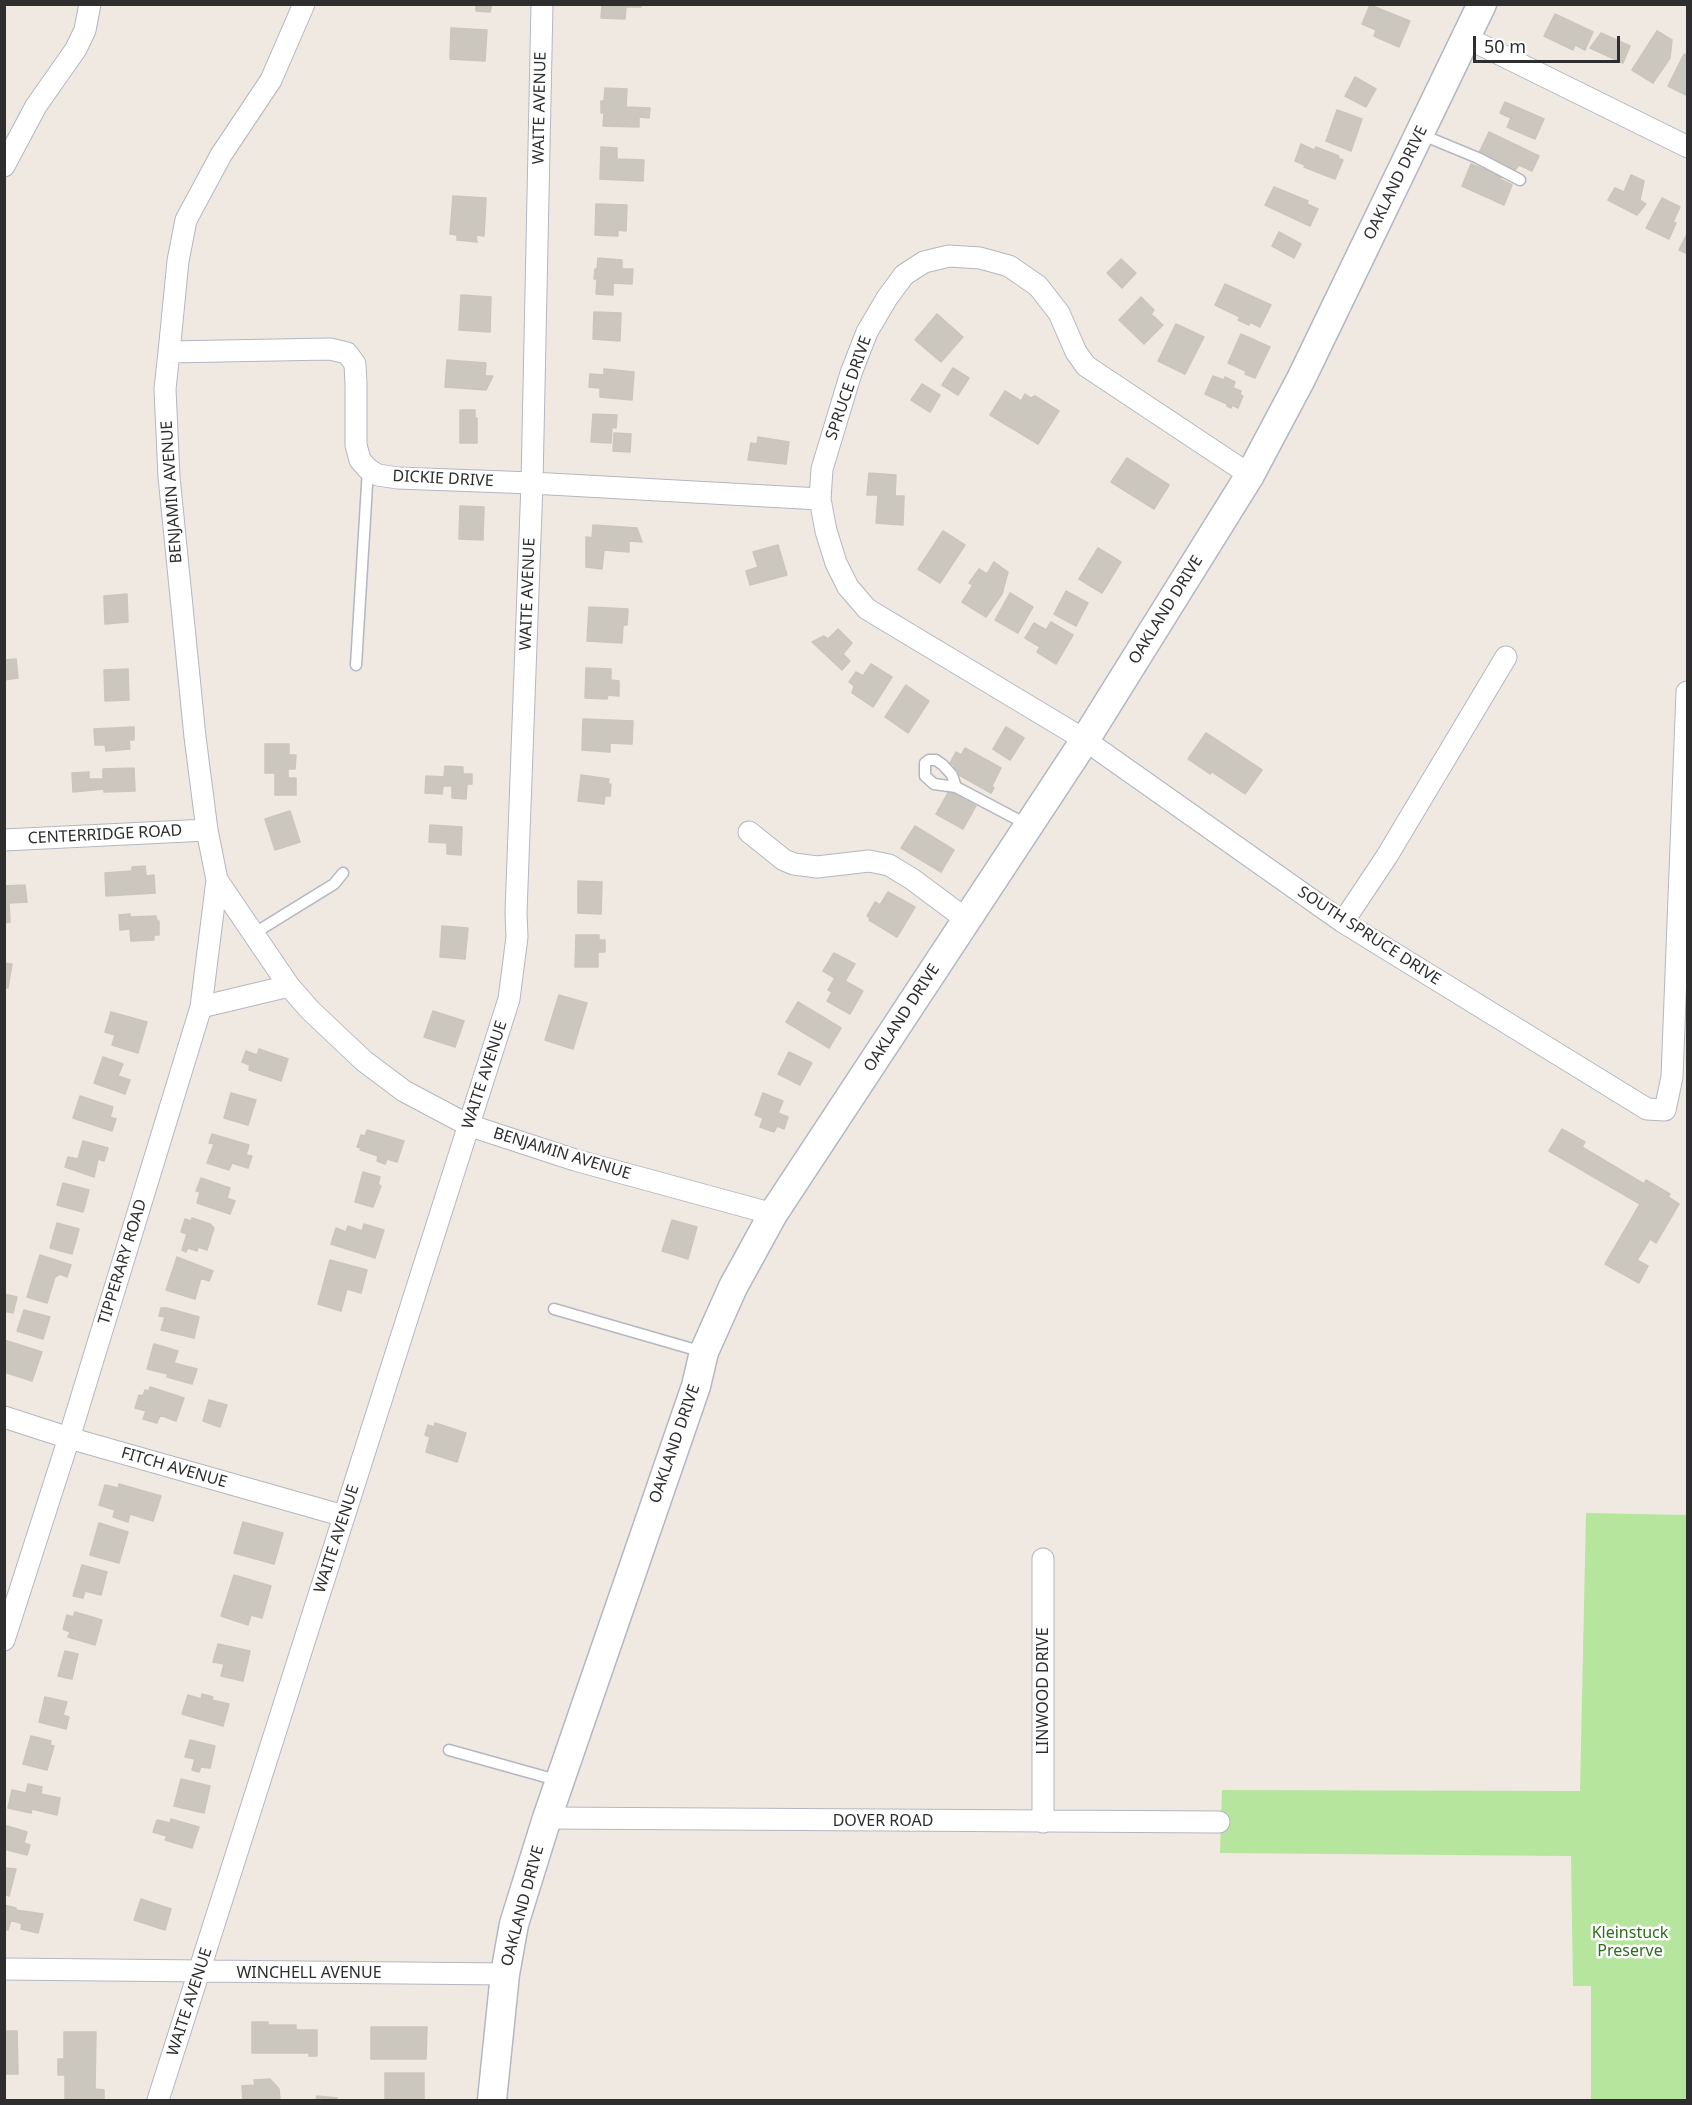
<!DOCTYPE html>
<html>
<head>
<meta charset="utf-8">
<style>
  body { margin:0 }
  #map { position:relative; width:1692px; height:2105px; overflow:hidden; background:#efe9e1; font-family:"Noto Sans",sans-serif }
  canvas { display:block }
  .frame { position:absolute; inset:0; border:6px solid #2e2e2e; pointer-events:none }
  .scale { position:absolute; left:1473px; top:36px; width:147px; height:27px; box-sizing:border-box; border:3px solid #2e2e2e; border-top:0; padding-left:8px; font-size:18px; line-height:21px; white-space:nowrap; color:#2e2e2e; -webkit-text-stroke:4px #fff; paint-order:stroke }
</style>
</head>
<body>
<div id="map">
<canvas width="1692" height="2105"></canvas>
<div class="frame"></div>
<div class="scale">50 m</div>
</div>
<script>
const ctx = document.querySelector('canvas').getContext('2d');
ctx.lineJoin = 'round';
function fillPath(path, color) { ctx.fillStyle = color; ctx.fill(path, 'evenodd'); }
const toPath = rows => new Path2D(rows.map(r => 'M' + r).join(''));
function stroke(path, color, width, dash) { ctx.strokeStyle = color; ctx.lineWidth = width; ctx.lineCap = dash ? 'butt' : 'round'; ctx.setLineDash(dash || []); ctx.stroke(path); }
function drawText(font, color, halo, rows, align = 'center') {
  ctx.font = font + ' "Noto Sans",sans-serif'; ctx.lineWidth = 5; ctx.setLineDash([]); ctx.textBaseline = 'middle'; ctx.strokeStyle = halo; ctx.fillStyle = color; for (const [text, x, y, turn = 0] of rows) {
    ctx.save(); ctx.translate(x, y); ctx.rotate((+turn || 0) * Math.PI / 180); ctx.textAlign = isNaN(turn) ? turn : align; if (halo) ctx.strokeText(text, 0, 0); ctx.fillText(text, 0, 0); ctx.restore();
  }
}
fillPath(toPath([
  [1586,1513,1687,1515,1687,2100,1591,2100,1591,1986,1573,1986,1571,1856,1220,1853,1222,1790,1580,1791]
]), '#b6e59e');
const building = toPath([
  [476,4,492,4,490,12,476,11,476,4],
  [602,4,641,4,641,7,626,7,625,19,601,18,602,4],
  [1370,5,1410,21,1399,47,1374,36,1376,30,1362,24,1370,5],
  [1555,14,1593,32,1585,50,1575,45,1573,50,1544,36,1555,14],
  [451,28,487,30,485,61,450,59,451,28],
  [1657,31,1672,40,1670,58,1653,83,1632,70,1657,31],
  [1601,33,1630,46,1623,63,1590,48,1601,33],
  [1684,54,1688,56,1688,96,1668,86,1684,54],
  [1355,77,1376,89,1366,107,1345,96,1355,77],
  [605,88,627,89,626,107,650,108,649,118,639,117,639,127,603,126,604,113,601,113,601,101,604,101,605,88],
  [1505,102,1544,119,1535,139,1507,127,1511,118,1500,113,1505,102],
  [1337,110,1362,119,1351,151,1326,141,1337,110],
  [1489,132,1539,156,1532,171,1519,165,1515,170,1479,153,1489,132],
  [1301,144,1314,150,1316,147,1339,156,1338,158,1343,160,1335,179,1304,167,1305,165,1295,161,1301,144],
  [601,147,617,148,617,159,644,160,643,181,600,179,601,147],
  [1471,164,1501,176,1500,179,1512,185,1504,205,1462,186,1471,164],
  [1631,175,1644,181,1640,200,1646,204,1637,215,1608,200,1615,188,1624,192,1631,175],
  [1274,187,1308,201,1307,204,1318,209,1310,226,1265,205,1274,187],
  [453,196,486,198,484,236,476,235,477,242,457,240,457,235,450,234,453,196],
  [1662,198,1680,207,1673,222,1676,223,1669,239,1646,228,1662,198],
  [596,204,627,205,626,231,618,230,618,236,595,235,596,204],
  [1279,232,1301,244,1294,258,1272,246,1279,232],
  [1688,232,1688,254,1679,250,1688,232],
  [598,258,622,260,622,269,633,269,632,284,613,283,613,295,596,294,597,279,594,279,595,269,597,269,598,258],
  [1121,259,1136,273,1122,288,1107,273,1121,259],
  [1225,284,1271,305,1260,327,1250,322,1249,325,1238,320,1240,317,1215,305,1225,284],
  [461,295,491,297,490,332,459,330,461,295],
  [1141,297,1154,310,1151,314,1163,325,1144,344,1119,320,1141,297],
  [594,312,621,313,620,341,593,339,594,312],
  [937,314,963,337,941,362,915,340,937,314],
  [1176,324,1204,337,1185,374,1158,361,1176,324],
  [1241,334,1270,347,1255,378,1245,374,1246,371,1228,363,1241,334],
  [447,360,486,363,485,376,493,376,486,390,445,387,447,360],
  [953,368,969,378,958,395,942,385,953,368],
  [604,369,634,372,632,400,600,397,600,388,589,387,590,374,604,375,604,369],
  [1213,376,1224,380,1225,377,1235,382,1233,388,1241,391,1240,394,1243,396,1238,408,1232,405,1231,408,1227,406,1227,404,1205,394,1213,376],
  [922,384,940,395,930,412,911,400,922,384],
  [1005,391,1021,401,1025,394,1031,398,1035,396,1059,411,1038,444,990,415,1005,391],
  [460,410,475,410,475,418,477,418,477,443,460,443,460,410],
  [593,414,617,415,616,428,612,427,611,443,591,442,593,414],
  [614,433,631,434,630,452,613,451,614,433],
  [758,437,789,442,786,464,748,460,751,443,757,444,758,437],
  [1127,458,1169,485,1154,509,1111,482,1127,458],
  [869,473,896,475,895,496,904,496,903,525,876,523,878,495,867,495,869,473],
  [460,506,484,507,483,540,459,539,460,506],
  [593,525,637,528,642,542,629,541,629,552,604,550,602,569,586,567,586,537,592,538,593,525],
  [943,531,965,545,940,583,918,569,943,531],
  [778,545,787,575,750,585,746,571,758,567,753,552,778,545],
  [1098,548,1121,562,1102,593,1079,579,1098,548],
  [994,562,1008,572,1002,594,986,617,962,602,973,585,969,583,979,569,987,574,994,562],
  [1066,591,1088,603,1076,626,1054,614,1066,591],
  [1010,593,1033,607,1018,633,995,620,1010,593],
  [127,594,128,622,105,624,104,596,127,594],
  [589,607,628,609,627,625,623,625,622,643,587,641,589,607],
  [1051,622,1073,635,1056,664,1037,652,1040,647,1025,638,1034,623,1046,630,1051,622],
  [838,629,852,643,843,654,850,661,842,670,812,642,824,636,828,639,838,629],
  [16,659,18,678,4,680,4,660,16,659],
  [871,664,892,677,873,707,852,693,854,686,849,682,856,672,863,676,871,664],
  [586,668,611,669,611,680,619,681,619,696,608,695,607,699,585,698,586,668],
  [128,669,129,700,105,701,104,670,128,669],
  [906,685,929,701,908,733,885,717,906,685],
  [583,719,633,721,632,744,610,743,610,752,582,750,583,719],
  [134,727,134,740,129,740,130,749,106,751,105,745,95,745,94,729,134,727],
  [1006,727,1024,738,1010,760,993,749,1006,727],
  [1206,733,1262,770,1245,794,1212,772,1210,774,1188,759,1206,733],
  [265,744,289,744,289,755,296,755,295,769,288,769,288,778,296,778,296,795,275,795,275,773,265,773,265,744],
  [965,748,1001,768,992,786,994,788,991,793,952,771,955,766,950,763,956,752,961,755,965,748],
  [445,766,463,767,463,774,472,774,472,784,467,784,466,799,452,798,452,786,443,786,442,794,425,793,426,776,444,777,445,766],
  [134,768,135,791,104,792,104,789,73,792,72,773,89,772,89,779,103,779,103,769,134,768],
  [581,775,609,779,608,784,611,784,610,796,605,796,604,804,578,801,581,775],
  [949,791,976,806,963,829,936,814,949,791],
  [290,811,300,842,275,850,265,819,290,811],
  [430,825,462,827,461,855,447,854,447,843,429,842,430,825],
  [915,826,954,850,941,872,901,848,915,826],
  [145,866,146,876,154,875,155,893,106,896,105,873,132,871,132,867,145,866],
  [578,881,602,882,601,914,578,913,578,881],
  [25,885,27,902,9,903,10,922,4,923,4,886,25,885],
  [888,892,915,907,897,937,869,920,870,918,867,916,875,902,880,905,888,892],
  [130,914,130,917,156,916,157,921,159,921,159,935,154,935,154,940,131,941,130,929,120,930,119,915,130,914],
  [442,926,468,928,465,959,440,957,442,926],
  [576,935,599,935,599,940,605,940,605,952,598,952,598,967,575,967,576,935],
  [834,953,855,964,845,981,863,991,850,1014,827,1001,832,992,828,990,835,978,823,971,834,953],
  [4,963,12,964,8,988,4,987,4,963],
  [559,995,587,1003,573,1049,545,1040,559,995],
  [798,1002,841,1028,829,1048,786,1022,798,1002],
  [433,1011,464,1021,455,1047,424,1037,433,1011],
  [111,1012,147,1022,138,1053,112,1045,115,1035,105,1032,111,1012],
  [259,1049,288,1059,281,1081,249,1070,250,1065,242,1062,246,1051,257,1055,259,1049],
  [789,1052,812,1063,800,1085,778,1074,789,1052],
  [103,1057,123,1064,118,1076,130,1080,125,1094,94,1083,103,1057],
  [231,1093,256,1100,248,1125,224,1118,231,1093],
  [763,1093,783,1101,778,1113,788,1117,784,1129,777,1126,774,1132,760,1127,763,1118,755,1115,763,1093],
  [80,1096,113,1107,110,1117,116,1119,112,1131,73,1118,80,1096],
  [1562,1129,1585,1142,1582,1147,1644,1184,1646,1180,1670,1194,1668,1197,1679,1204,1656,1243,1650,1239,1637,1260,1648,1266,1639,1283,1605,1264,1640,1204,1549,1151,1562,1129],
  [367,1130,404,1141,397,1162,387,1159,385,1164,377,1161,378,1156,360,1150,361,1148,357,1147,361,1135,365,1136,367,1130],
  [212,1134,249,1145,246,1155,252,1156,248,1168,232,1163,229,1170,207,1163,214,1144,209,1143,212,1134],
  [83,1141,108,1148,104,1161,98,1159,94,1177,65,1167,68,1157,78,1159,83,1141],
  [363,1172,380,1177,378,1184,381,1186,373,1207,355,1202,363,1172],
  [201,1178,230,1188,227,1198,235,1201,230,1214,197,1203,200,1192,196,1191,201,1178],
  [63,1183,89,1190,83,1212,57,1205,63,1183],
  [192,1218,210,1224,214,1228,207,1250,198,1247,197,1251,188,1248,186,1252,182,1250,187,1234,181,1232,185,1219,191,1221,192,1218],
  [672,1220,697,1227,688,1259,662,1251,672,1220],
  [57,1223,79,1229,72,1254,50,1248,57,1223],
  [364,1224,384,1230,375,1258,331,1244,336,1228,346,1232,348,1226,362,1231,364,1224],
  [40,1255,71,1265,67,1277,60,1274,55,1277,47,1303,27,1297,40,1255],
  [177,1257,213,1271,209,1281,201,1278,195,1299,166,1290,177,1257],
  [330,1260,367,1270,361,1293,347,1289,341,1311,318,1304,330,1260],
  [4,1294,17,1297,13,1313,4,1311,4,1294],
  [161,1308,167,1308,199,1317,194,1338,161,1330,165,1317,159,1316,161,1308],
  [24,1310,50,1317,43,1339,17,1331,24,1310],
  [4,1340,42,1352,32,1381,4,1372,4,1340],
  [154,1344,178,1351,174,1363,197,1369,192,1384,167,1377,168,1374,147,1369,154,1344],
  [150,1387,184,1398,176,1421,160,1415,157,1423,143,1419,146,1411,135,1408,139,1395,143,1396,145,1390,149,1391,150,1387],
  [209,1400,227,1405,220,1427,203,1421,209,1400],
  [435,1423,466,1433,457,1462,426,1452,430,1437,425,1435,428,1425,434,1427,435,1423],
  [119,1484,161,1496,153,1521,130,1514,128,1522,113,1517,115,1510,99,1505,105,1485,118,1488,119,1484],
  [243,1522,283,1533,274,1564,234,1553,243,1522],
  [99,1523,128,1532,119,1563,90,1555,99,1523],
  [82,1565,107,1572,101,1595,85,1591,83,1598,73,1596,82,1565],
  [234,1575,271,1586,262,1618,251,1615,248,1625,221,1616,234,1575],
  [75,1612,102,1620,95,1645,68,1637,70,1632,63,1629,67,1615,73,1617,75,1612],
  [218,1644,250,1651,243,1681,221,1676,224,1664,213,1662,218,1644],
  [65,1651,78,1654,72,1679,58,1676,65,1651],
  [202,1694,213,1697,212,1700,229,1704,223,1726,182,1714,188,1695,201,1699,202,1694],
  [45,1697,67,1702,63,1715,69,1717,66,1729,39,1722,45,1697],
  [31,1736,51,1741,50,1745,54,1746,47,1770,23,1764,31,1736],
  [190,1740,215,1746,210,1768,201,1767,199,1772,192,1770,195,1759,185,1757,190,1740],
  [181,1779,210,1786,204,1813,174,1806,181,1779],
  [28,1784,42,1787,41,1794,60,1798,57,1815,32,1809,31,1813,8,1808,12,1790,26,1793,28,1784],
  [171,1819,199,1827,192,1848,165,1840,167,1836,153,1832,157,1820,170,1823,171,1819],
  [4,1825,27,1832,24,1843,30,1845,27,1855,4,1849,4,1825],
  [4,1868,16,1869,9,1896,4,1894,4,1868],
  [141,1899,171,1909,165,1930,134,1920,141,1899],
  [4,1905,16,1908,16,1910,43,1914,38,1933,21,1929,22,1924,11,1920,8,1930,4,1929,4,1905],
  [252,2022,268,2022,268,2025,296,2025,296,2030,317,2030,317,2056,309,2056,309,2053,252,2053,252,2022],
  [371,2027,427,2027,426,2059,371,2059,371,2027],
  [4,2031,17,2031,18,2074,4,2074,4,2031],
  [64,2032,96,2032,95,2089,104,2090,104,2100,65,2100,65,2075,58,2075,58,2059,64,2059,64,2032],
  [385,2073,424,2073,424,2100,385,2100,385,2073],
  [270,2079,279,2089,280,2100,243,2100,242,2086,255,2085,254,2080,270,2079],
  [317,2096,337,2098,336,2100,316,2100,317,2096]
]);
fillPath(building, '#cbc7bf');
stroke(building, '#cbc5ba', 1.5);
const service = toPath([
  [1420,134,1478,158,1520,180],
  [356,665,368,469],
  [956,787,952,775,943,765,936,760,929,760,925,763,925,776,934,784,956,787,1028,825],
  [253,934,334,884,343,873],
  [554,1309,703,1352],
  [449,1750,560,1781]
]);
const minor = toPath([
  [304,4,271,80,221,155,186,220,178,261,169,352,165,389,169,477,195,737,207,830,217,880,289,986,310,1010,364,1061,404,1091,468,1125,575,1160,773,1214],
  [1467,38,1688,147],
  [4,166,36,106,76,49,85,30,90,4],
  [169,352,330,349,347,353,355,364,356,384,356,445,360,460,368,469,378,475,398,478,532,483,820,499],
  [1250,475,1086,366,1076,352,1059,313,1038,286,1009,266,980,258,949,256,924,262,904,275,887,298,867,332,851,373,822,469,820,499,826,531,836,563,848,587,867,609,1085,740,1343,922,1647,1109,1665,1110,1672,1077,1687,692],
  [749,832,784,860,794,864,817,867,869,861,889,865,912,879,967,920],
  [4,840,207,830],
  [1343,922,1387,856,1506,657],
  [201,1007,289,986],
  [4,1417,69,1438,344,1516],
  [4,1640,69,1438,201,1007,217,880],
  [547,1818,1219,1822],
  [1043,1822,1043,1559],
  [4,1969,505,1974],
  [158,2100,509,999,517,937,516,913,532,483,542,4]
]);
const secondary = toPath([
  [492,2100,505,1974,514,1924,547,1818,696,1386,704,1352,733,1287,773,1214,1085,740,1250,475,1301,379,1482,4]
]);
stroke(service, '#b4b7c1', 13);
stroke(minor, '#b4b7c1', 23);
stroke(secondary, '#b4b7c1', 31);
stroke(service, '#fff', 10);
stroke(minor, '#fff', 21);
stroke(secondary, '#fff', 28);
drawText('16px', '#2e2e2e', '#fff', [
  ["WAITE AVENUE",540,108,-89],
  ["OAKLAND DRIVE",1396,183,-64],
  ["SPRUCE DRIVE",849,388,-71],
  ["DICKIE DRIVE",443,479,3],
  ["BENJAMIN AVENUE",172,492,-94],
  ["WAITE AVENUE",528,594,-88],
  ["OAKLAND DRIVE",1166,610,-58],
  ["CENTERRIDGE ROAD",105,835,-3],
  ["SOUTH SPRUCE DRIVE",1369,936,33],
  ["OAKLAND DRIVE",902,1018,-57],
  ["WAITE AVENUE",485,1075,-72],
  ["BENJAMIN AVENUE",562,1154,17],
  ["TIPPERARY ROAD",123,1262,-73],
  ["OAKLAND DRIVE",675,1444,-71],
  ["FITCH AVENUE",174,1468,16],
  ["WAITE AVENUE",337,1539,-72],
  ["LINWOOD DRIVE",1043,1691,-90],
  ["DOVER ROAD",883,1821],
  ["OAKLAND DRIVE",523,1906,-75],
  ["WINCHELL AVENUE",309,1973],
  ["WAITE AVENUE",190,2002,-72]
]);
drawText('16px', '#2c6e1b', '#fff', [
  ["Kleinstuck",1630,1933],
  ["Preserve",1630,1951]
]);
</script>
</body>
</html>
